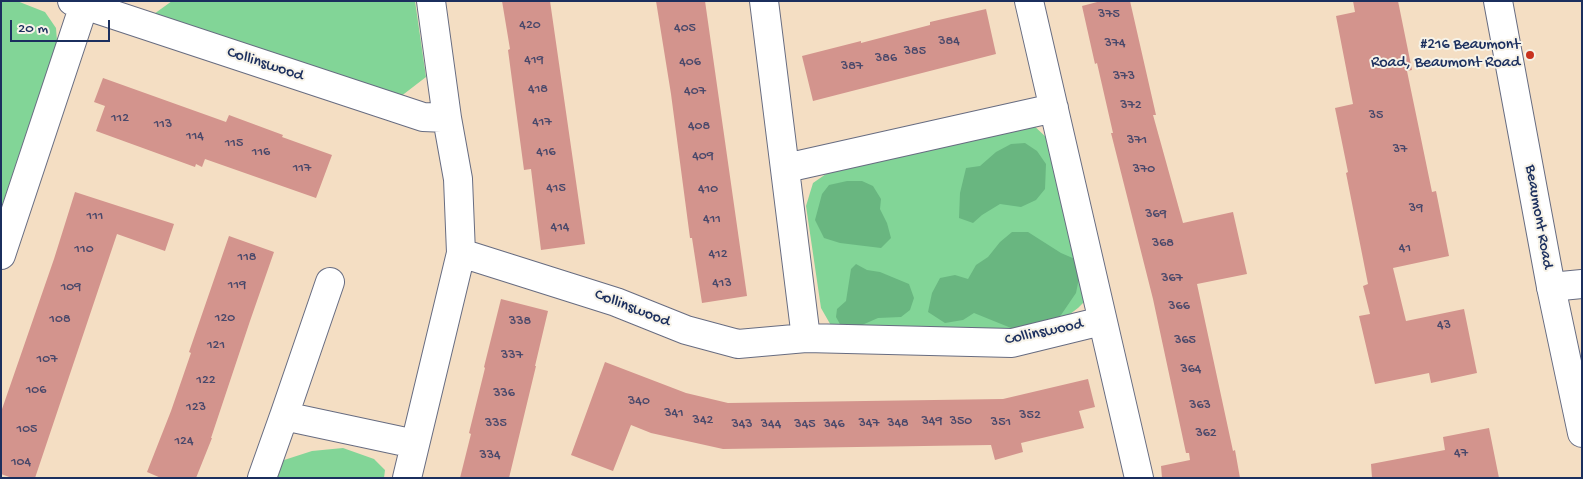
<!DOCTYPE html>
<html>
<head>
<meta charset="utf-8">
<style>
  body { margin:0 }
  #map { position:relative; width:1583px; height:479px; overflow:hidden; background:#f4dec3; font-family:"Gochi Hand",sans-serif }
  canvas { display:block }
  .frame { position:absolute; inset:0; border:2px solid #1b2f5e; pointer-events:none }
  .scale { position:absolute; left:10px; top:20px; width:100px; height:22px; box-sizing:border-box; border:2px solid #1b2f5e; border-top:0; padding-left:6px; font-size:15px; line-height:18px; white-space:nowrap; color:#1b2f5e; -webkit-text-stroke:4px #f7f3e8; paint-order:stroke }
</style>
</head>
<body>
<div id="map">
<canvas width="1583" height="479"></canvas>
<div class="frame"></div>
<div class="scale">20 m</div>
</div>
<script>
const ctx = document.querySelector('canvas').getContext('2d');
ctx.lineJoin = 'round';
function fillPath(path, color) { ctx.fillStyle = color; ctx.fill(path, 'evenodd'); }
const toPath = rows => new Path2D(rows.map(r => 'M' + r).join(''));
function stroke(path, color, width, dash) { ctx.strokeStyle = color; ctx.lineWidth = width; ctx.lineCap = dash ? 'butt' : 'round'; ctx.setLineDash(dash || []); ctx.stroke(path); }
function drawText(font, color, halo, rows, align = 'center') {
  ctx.font = font + ' "Gochi Hand",sans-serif'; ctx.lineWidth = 4; ctx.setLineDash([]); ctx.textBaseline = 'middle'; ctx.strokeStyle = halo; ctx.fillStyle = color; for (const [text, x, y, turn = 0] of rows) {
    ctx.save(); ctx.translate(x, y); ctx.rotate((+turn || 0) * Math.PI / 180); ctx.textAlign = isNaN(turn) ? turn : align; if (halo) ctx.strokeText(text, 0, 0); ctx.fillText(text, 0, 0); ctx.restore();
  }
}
fillPath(toPath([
  [1,1,17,1,45,12,56,28,57,41,1,209],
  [172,1,415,1,426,77,400,97,154,14],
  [1029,121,1048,139,1084,302,1078,308,1066,317,1033,330,833,329,821,308,806,206,813,183,826,174,848,167],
  [343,448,374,459,385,470,384,478,275,478,281,461,312,451]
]), '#82d597');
fillPath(toPath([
  [1025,143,1037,151,1046,164,1045,189,1036,200,1021,207,1000,204,982,215,973,223,959,218,960,193,966,168,980,166,996,152,1011,144],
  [847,181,862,181,873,186,881,199,880,209,887,223,891,238,881,248,840,243,824,238,815,220,822,194,829,185],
  [1012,232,1028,232,1061,253,1075,259,1079,278,1076,293,1061,315,1048,326,1016,330,974,313,963,320,945,323,928,312,932,293,940,278,955,275,968,279,976,265,988,257,1000,242],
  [856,264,867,270,880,272,909,284,914,298,910,310,901,317,878,318,862,325,841,326,836,317,837,309,846,301,851,269]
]), '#69b680');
fillPath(toPath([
  [502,1,550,1,585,244,541,250,531,169,524,170,508,50,510,49],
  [656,1,705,1,747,296,702,303,692,238,690,238,671,94],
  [1101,1,1130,1,1156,115,1153,115,1183,223,1233,212,1247,274,1197,284,1233,451,1235,450,1240,478,1162,478,1161,466,1190,460,1189,453,1186,453,1153,299,1111,133,1113,133,1097,63,1095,64,1082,6],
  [1353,1,1398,1,1412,70,1407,71,1418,124,1432,192,1436,191,1449,256,1393,268,1406,321,1464,309,1477,373,1431,383,1429,373,1375,384,1359,316,1370,314,1363,286,1368,284,1346,173,1348,172,1335,108,1353,104,1336,16,1355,12],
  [986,9,996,54,813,101,802,56,861,41,861,43,930,25,930,22],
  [103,78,226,122,229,115,283,135,282,137,332,155,316,198,205,159,202,167,196,164,195,167,96,131,105,106,94,102],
  [75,192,174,224,165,251,117,234,35,478,12,478,1,474,1,412,54,259],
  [229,236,274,252,250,321,211,438,212,438,196,478,161,478,147,472,171,411,191,353,189,352],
  [501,299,548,311,535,366,536,366,509,478,460,478,471,434,469,433,485,368,484,367],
  [605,362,686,393,728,403,1003,399,1088,379,1095,407,1079,411,1084,428,1021,443,1023,452,995,460,991,445,723,449,651,433,631,425,613,471,571,455],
  [1489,428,1499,478,1372,478,1371,464,1445,450,1443,437]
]), '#d3948d');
const street = toPath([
  [72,1,423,117,447,118],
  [764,1,806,338],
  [1029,1,1139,478],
  [786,168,1054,108],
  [461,253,616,302,686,330,738,344,806,338,1012,343,1102,321],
  [1,255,84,5],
  [1551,287,1582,284],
  [284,416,330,282],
  [262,478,284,416,415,444],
  [407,478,461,253,458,179,447,118,431,1]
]);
const secondary = toPath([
  [1498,1,1551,287,1582,433]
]);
stroke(street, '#676c81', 30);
stroke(secondary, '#676c81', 30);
stroke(street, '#fff', 28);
stroke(secondary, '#fff', 28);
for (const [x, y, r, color] of [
  [1530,55,5,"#c8321e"]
]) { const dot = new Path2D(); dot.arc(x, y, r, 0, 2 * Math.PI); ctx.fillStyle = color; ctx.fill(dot); stroke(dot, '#f7f3e8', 2); }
drawText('14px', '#49486a', null, [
  ["375",1109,15],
  ["420",530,26],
  ["405",685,29],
  ["384",949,42],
  ["374",1115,44],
  ["385",915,52],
  ["386",886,59],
  ["419",534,61],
  ["406",690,63],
  ["387",852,67],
  ["373",1124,77],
  ["418",538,90],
  ["407",695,92],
  ["372",1131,106],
  ["35",1376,116],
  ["112",120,119],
  ["417",542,123],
  ["113",163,125],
  ["408",699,127],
  ["114",195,137],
  ["371",1137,141],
  ["115",234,144],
  ["37",1400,150],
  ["116",261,153],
  ["416",546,153],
  ["409",703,157],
  ["117",302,169],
  ["370",1144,170],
  ["415",556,189],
  ["410",708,190],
  ["39",1416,209],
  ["369",1156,215],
  ["111",95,217],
  ["411",712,220],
  ["414",560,228],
  ["368",1163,244],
  ["41",1405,249],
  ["110",84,250],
  ["412",718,255],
  ["118",247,258],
  ["367",1172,279],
  ["413",722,284],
  ["119",237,286],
  ["109",71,288],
  ["366",1179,307],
  ["120",225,319],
  ["108",60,320],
  ["338",520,322],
  ["43",1444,326],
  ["365",1185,341],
  ["121",216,346],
  ["337",512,356],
  ["107",47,360],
  ["364",1191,370],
  ["122",206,381],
  ["106",36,391],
  ["336",504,394],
  ["340",639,402],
  ["363",1200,406],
  ["123",196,408],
  ["341",674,414],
  ["352",1030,416],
  ["342",703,421],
  ["349",932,422],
  ["350",961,422],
  ["351",1001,423],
  ["335",496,424],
  ["347",869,424],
  ["348",898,424],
  ["343",742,425],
  ["344",771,425],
  ["345",805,425],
  ["346",834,425],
  ["105",27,430],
  ["362",1206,434],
  ["124",184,442],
  ["47",1461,454],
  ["334",490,456],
  ["104",21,463]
]);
drawText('16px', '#1b2f5e', '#f7f3e8', [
  ["#216 Beaumont",1520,46],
  ["Road, Beaumont Road",1520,64]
], 'right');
drawText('16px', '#1b2f5e', '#f7f3e8', [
  ["Collinswood",265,65,18],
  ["Beaumont Road",1538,217,80],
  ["Collinswood",632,309,21],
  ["Collinswood",1044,333,-12]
]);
</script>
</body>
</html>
